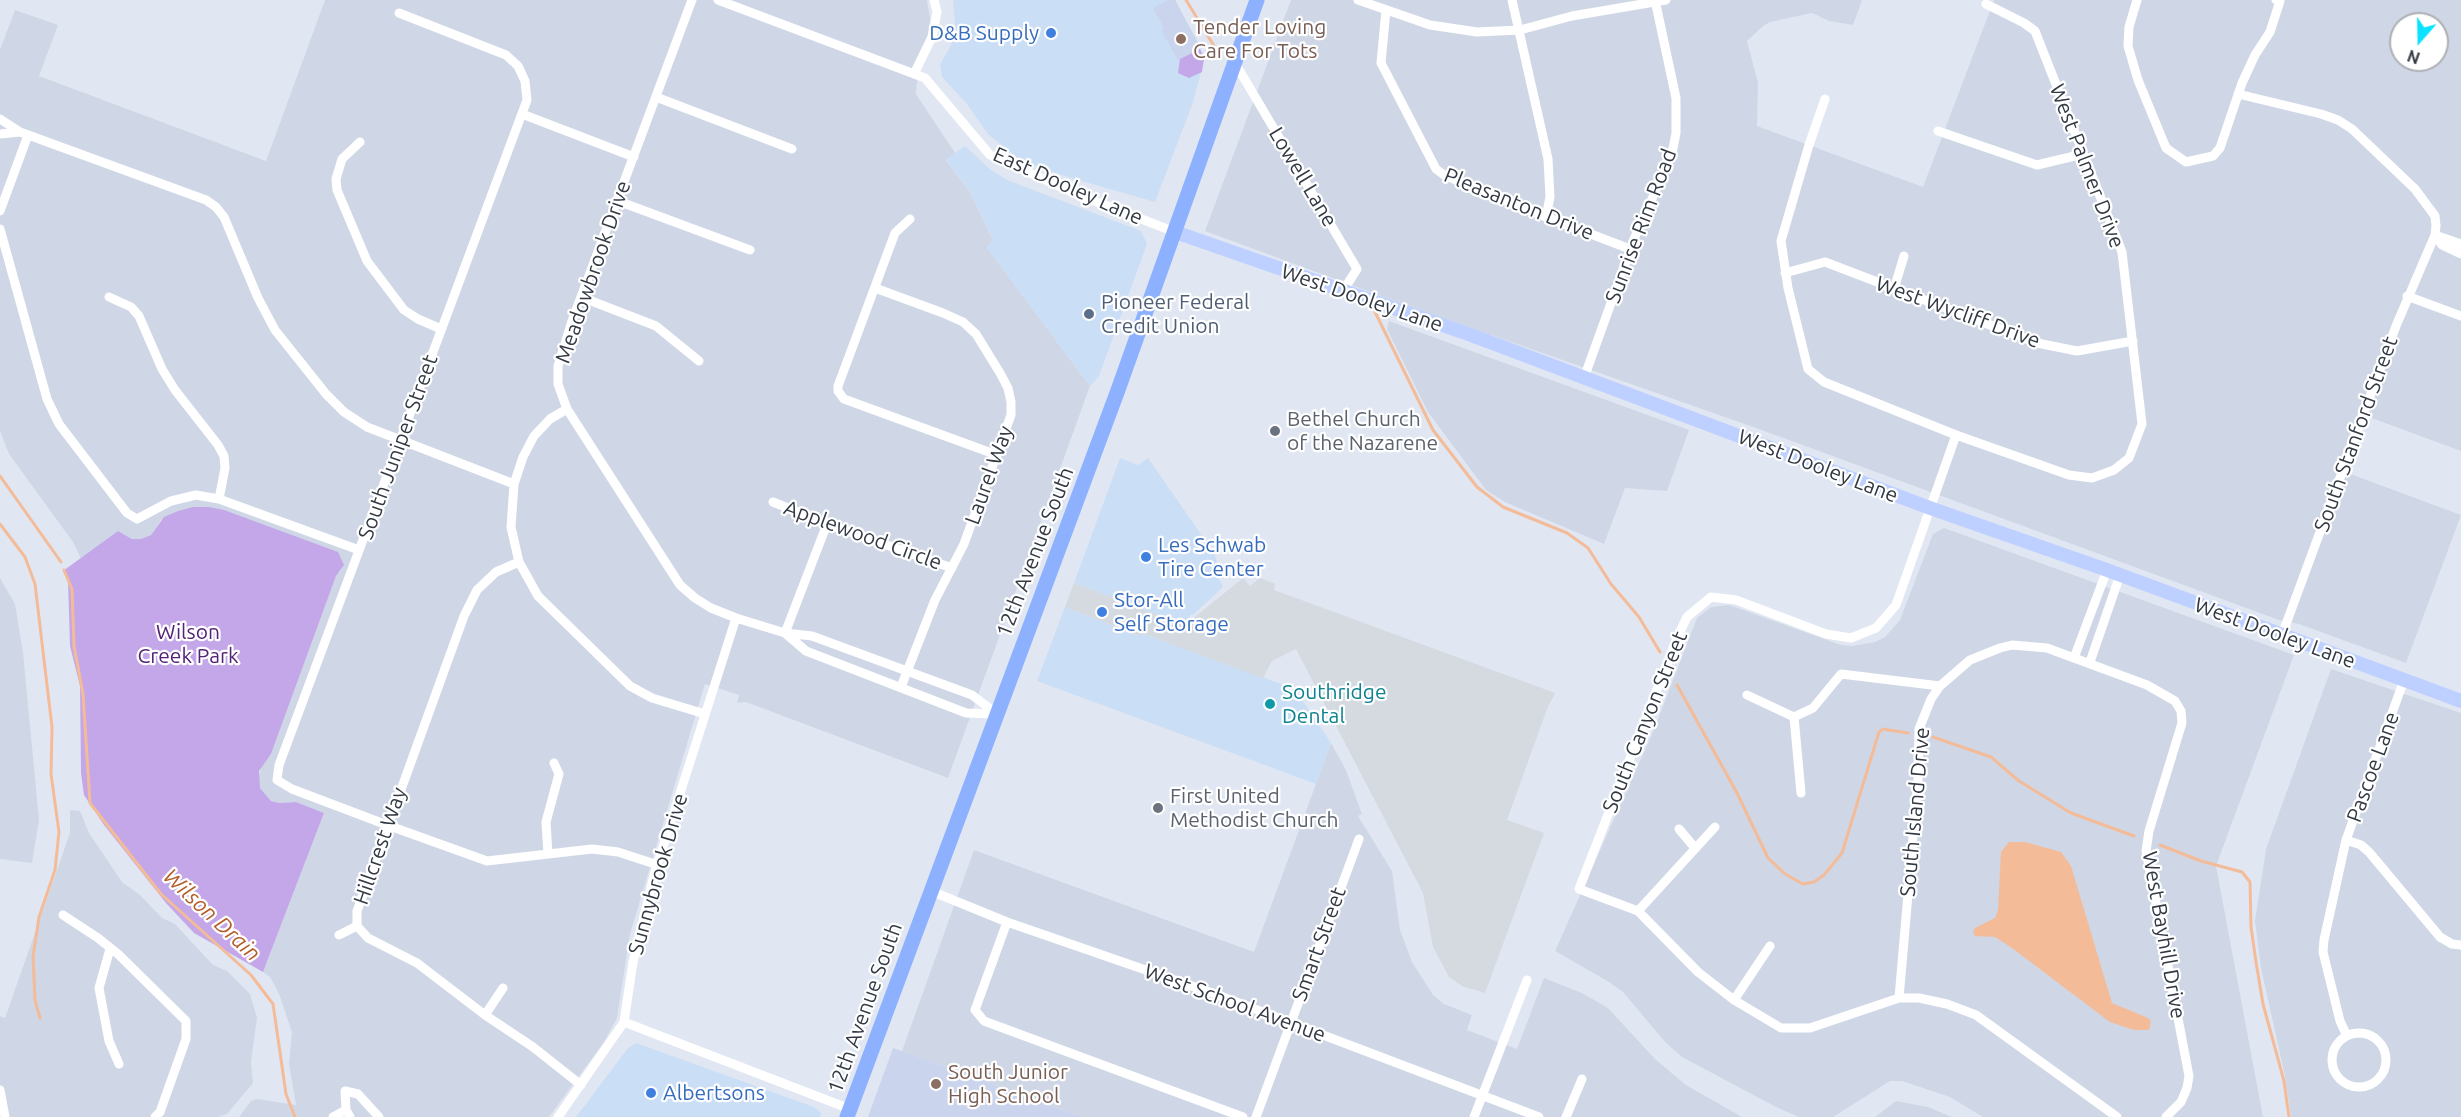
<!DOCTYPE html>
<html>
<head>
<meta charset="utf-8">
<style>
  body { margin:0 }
  #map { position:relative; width:2461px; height:1117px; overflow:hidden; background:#e1e7f2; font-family:Ubuntu,sans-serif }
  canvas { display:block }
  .north { position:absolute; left:2389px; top:12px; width:60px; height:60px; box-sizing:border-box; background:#fff; border:2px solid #adb0b4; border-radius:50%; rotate:200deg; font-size:16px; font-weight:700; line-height:24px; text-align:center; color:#323943 }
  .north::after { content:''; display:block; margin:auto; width:21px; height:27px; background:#0be2ff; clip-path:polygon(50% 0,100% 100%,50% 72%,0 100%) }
</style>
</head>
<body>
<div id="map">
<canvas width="2461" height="1117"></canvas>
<div class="north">N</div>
</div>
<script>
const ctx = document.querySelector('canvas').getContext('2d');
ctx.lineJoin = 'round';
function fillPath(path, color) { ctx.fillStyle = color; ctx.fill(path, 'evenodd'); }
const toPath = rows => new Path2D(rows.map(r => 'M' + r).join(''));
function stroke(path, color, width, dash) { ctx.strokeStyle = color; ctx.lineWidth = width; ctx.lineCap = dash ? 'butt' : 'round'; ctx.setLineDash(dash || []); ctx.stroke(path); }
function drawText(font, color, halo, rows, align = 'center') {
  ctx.font = font + ' Ubuntu,sans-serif'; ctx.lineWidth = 4.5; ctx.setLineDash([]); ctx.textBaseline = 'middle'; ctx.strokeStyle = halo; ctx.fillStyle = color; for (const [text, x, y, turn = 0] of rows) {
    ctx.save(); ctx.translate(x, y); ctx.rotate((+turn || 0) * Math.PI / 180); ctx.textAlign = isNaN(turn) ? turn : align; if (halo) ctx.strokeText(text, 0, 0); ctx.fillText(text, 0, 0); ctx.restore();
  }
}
fillPath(toPath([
  [325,0,927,0,931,24,929,35,919,55,916,94,955,153,946,160,971,194,993,240,987,248,1090,386,948,778,746,702,737,703,739,695,705,684,630,934,617,1018,604,1042,549,1117,239,1117,251,1101,257,1099,296,1105,289,1064,292,1032,279,994,270,977,263,972,324,813,296,802,279,803,271,801,260,788,258,779,262,765,271,754,336,576,342,569,178,511,161,520,151,535,141,539,132,539,118,531,81,559,73,542,9,454,0,431,0,50,15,10,58,25,39,76,266,161],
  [1291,0,1862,0,1853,25,1829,21,1812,13,1770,22,1763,26,1747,41,1758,83,1757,126,1923,187,1994,0,2461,0,2461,451,2358,413,2337,469,2461,515,2406,663,2299,624,2279,620,1759,429,1400,303,1205,231],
  [2401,24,2437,24,2437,60,2401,60],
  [1389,321,1689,430,1667,491,1625,488,1604,544,1505,502,1486,490,1428,412,1387,329],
  [1944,528,2294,655,2216,866,2263,1117,1983,1117,1950,1097,1902,1081,1890,1081,1833,1117,1799,1117,1776,1107,1682,1057,1666,1043,1623,992,1609,982,1555,951,1653,732,1697,618,1711,607,1729,605,1841,645,1852,646,1875,642,1885,637,1900,620,1933,534],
  [0,578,15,604,23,652,39,820,32,863,0,859],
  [2331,669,2461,713,2461,1117,2291,1117,2285,1076,2261,968,2255,921,2266,849],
  [1331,743,1346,770,1362,814,1358,816,1392,871,1400,930,1412,962,1433,995,1444,1004,1472,1015,1467,1030,1517,1049,1544,978,1582,993,1608,1008,1655,1059,1686,1085,1742,1117,1082,1117,902,1051,974,850,1254,952],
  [70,810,80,811,89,833,122,882,140,895,162,918,175,924,213,965,227,971,250,994,257,1018,251,1062,253,1083,227,1114,218,1117,0,1117,0,1016,5,1018,70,833],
  [1896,1101,1928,1107,1952,1117,1875,1117]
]), '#cfd7e6');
fillPath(toPath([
  [953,0,1175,0,1205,58,1192,105,1155,202,1071,178,1033,165,1015,156,988,134,966,103,942,77,940,65,952,43,955,26],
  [965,146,991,170,1007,180,1141,231,1147,244,1099,376,1090,386,987,248,993,239,971,194,946,159],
  [1120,458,1138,465,1148,458,1214,553,1217,562,1213,565,1223,587,1193,615,1191,614,1188,620,1177,622,1074,583],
  [1065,607,1139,636,1141,633,1295,689,1331,743,1316,784,1037,681],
  [636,1043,814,1107,821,1113,820,1117,576,1117,628,1048]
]), '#cadef6');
fillPath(toPath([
  [1243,578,1250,586,1260,578,1275,584,1274,590,1555,693,1547,709,1507,820,1544,833,1485,993,1462,986,1449,977,1433,947,1423,893,1296,649,1272,661,1263,678,1141,633,1140,636,1065,607,1074,583,1177,622,1191,620]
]), '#d4dae0');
fillPath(toPath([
  [1168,0,1175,0,1201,48,1178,60,1161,30,1164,28,1153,8],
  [893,1048,902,1051,1082,1117,868,1117]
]), '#cad4ec');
fillPath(toPath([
  [1200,49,1204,58,1202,72,1189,78,1178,73,1180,59],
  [193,507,209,507,224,510,338,552,344,565,336,576,271,754,259,771,260,788,271,801,279,803,296,802,324,813,263,972,194,933,166,903,104,825,84,795,81,773,80,686,70,646,68,579,63,571,118,531,132,539,141,539,151,535,164,517,178,511]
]), '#c3a7e9');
fillPath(toPath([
  [2009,842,2025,842,2061,852,2071,866,2112,1003,2148,1018,2151,1021,2149,1030,2134,1030,2110,1022,2012,948,1995,937,1975,936,1973,932,1975,928,1995,918,1998,910,2001,852]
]), '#f3bb98');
stroke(toPath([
  [1186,0,1214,46],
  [1270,130,1281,150],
  [1375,312,1433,430,1477,487,1503,507,1567,533,1588,548,1611,584,1639,617,1660,652],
  [0,476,61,562],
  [0,524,25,557,35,584,52,727,51,774,59,832,55,870,39,917,33,957,35,1000,40,1018],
  [64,570,72,589,74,646,83,694,90,803,161,894,251,975,273,1004,286,1094,295,1117],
  [1677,685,1737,793,1768,858,1785,874,1803,884,1814,882,1824,875,1842,853,1879,732,1883,729,1908,733],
  [1933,737,1991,757,2019,781,2071,813,2134,836],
  [2160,845,2201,861,2242,872,2250,882,2251,927,2256,962,2263,1004,2284,1081,2289,1117]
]), '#f3bb98', 3);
stroke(toPath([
  [692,0,572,321,558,366,558,384,567,409,680,585,695,598,711,608,736,618,785,633,812,636,972,695,997,714],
  [718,0,925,78,990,155,1074,193,1175,232],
  [1358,0,1430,25,1477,32,1520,30,1572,16,1666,0],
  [1512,0,1548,159,1550,197,1546,217],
  [2137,0,2129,27,2128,46,2138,80,2166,148,2186,162,2213,156,2220,148,2242,83,2255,55,2270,32,2280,1,2276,0],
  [1386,10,1381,63,1436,169,1444,175,1546,217,1630,249],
  [399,13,506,55,518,66,525,81,527,100,279,765,277,780,292,789,387,825,487,861,592,849,618,852,658,865],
  [1235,63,1357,269,1343,291],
  [914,74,932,37,937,12,934,0],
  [2238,94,2321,114,2338,120,2352,129,2415,189,2435,216,2436,226,2435,235,2396,326,2282,635],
  [656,97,792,149],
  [1825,99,1809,145,1781,241,1788,288,1808,369,1824,382,1956,435,1896,605,1876,628,1851,638,1826,634,1736,600,1711,597,1687,617,1677,638,1579,889,1638,911,1698,972,1734,1000,1781,1028,1810,1028,1899,998,1919,998,1947,1004,1976,1015,2117,1117],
  [522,114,634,157],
  [0,119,20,132,0,134],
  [1938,131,2037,165,2083,154],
  [20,132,206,200,216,207,224,217,258,298,275,330,326,394,344,412,367,427,514,484],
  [360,142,342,159,336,179,337,190,367,261,404,310,418,319,441,329],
  [618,201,750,250],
  [0,211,28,135],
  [910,219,895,233,838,386,838,391,844,399,997,455],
  [0,229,47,399,59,424,127,513,137,519,171,501,196,495,219,499,359,550],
  [2435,235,2442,245,2461,254],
  [2435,235,2461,244],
  [1785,273,1825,262,2037,343,2077,351,2133,341],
  [875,288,943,313,963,322,976,334,1000,373,1008,388,1011,402,1011,415,964,544,935,600,901,687],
  [1894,289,1904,256],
  [2407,296,2461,316],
  [109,297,131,307,139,316,162,369,175,390,218,445,224,456,225,468,219,499],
  [581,297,656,326,699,361],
  [1584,378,1634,239,1672,154,1676,133,1676,98,1655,0],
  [567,409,550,419,534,436,523,457,514,484,511,527,519,562,538,596,630,686,652,698,705,714],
  [1956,435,2069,475,2092,478,2114,470,2129,458,2142,424,2122,252,2035,31,2024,23,1986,4],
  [773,502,827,524,952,568],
  [519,562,496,572,477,590,464,616,357,911,357,926,368,938,417,963,485,1015,533,1047,581,1085],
  [785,633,806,651,966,713,997,714],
  [785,633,827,524],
  [2074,658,2107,570],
  [2090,662,2120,575],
  [2404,680,2346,840,2361,845,2369,852,2440,937,2452,944,2461,945],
  [1747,695,1794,717,1813,708,1841,674,1940,686],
  [1794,717,1801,793],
  [1679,829,1695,848],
  [2346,840,2324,940,2323,952,2340,1021,2347,1036],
  [548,854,546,822,559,774,554,763],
  [931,891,1007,922,1215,994,1539,1117],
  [1638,911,1715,827],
  [63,915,98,938,118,954,186,1021,186,1039,160,1112,155,1117],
  [1007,922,975,1010,984,1021,1243,1117],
  [339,935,357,926],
  [110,949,99,988,109,1041,119,1064],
  [1899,998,1918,779,1919,729,1931,699,1940,686,1970,660,2000,648,2012,645,2047,648,2147,685,2175,701,2181,711,2182,723,2149,831,2146,851,2189,1076,2187,1088,2181,1102,2166,1117],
  [1734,1000,1770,946],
  [485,1015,503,988],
  [624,1022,850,1109],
  '2332 1060a27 27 0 1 1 54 0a27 27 0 1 1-54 0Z',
  [0,1090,5,1117],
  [333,1117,346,1110],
  [350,1117,346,1110,345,1091,358,1094,379,1117],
  [558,1117,624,1022,633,962,654,875,736,618],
  [1256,1117,1359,839],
  [1474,1117,1527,980],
  [1566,1117,1582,1079]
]), '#fff', 9);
stroke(toPath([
  [1175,232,1471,335,1930,508,2107,570,2461,701]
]), '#bed0ff', 14);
stroke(toPath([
  [847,1117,1118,390,1257,0]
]), '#8db1ff', 15);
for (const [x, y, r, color] of [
  [1051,33,6,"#3f7fe0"],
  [1181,39,6,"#8d6e63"],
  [1089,314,6,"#5c6f8a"],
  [1275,431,6,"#6b7280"],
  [1146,557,6,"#3f7fe0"],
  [1102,612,6,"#3f7fe0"],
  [1270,704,6,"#0f9aa8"],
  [1158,808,6,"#6b7280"],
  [936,1084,6,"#8d6e63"],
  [651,1093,6,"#3f7fe0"]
]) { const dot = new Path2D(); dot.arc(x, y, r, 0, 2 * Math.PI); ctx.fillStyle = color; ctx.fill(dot); stroke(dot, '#fff', 2); }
drawText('21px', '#785e54', '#fff', [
  ["Tender Loving",1193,27],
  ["Care For Tots",1193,51],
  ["South Junior",948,1072],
  ["High School",948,1096]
], 'left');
drawText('21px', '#366cbe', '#fff', [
  ["D&B Supply",1039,33,"right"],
  ["Les Schwab",1158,545],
  ["Tire Center",1158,569],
  ["Stor-All",1114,600],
  ["Self Storage",1114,624],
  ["Albertsons",663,1093]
], 'left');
drawText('21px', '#323943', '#fff', [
  ["West Palmer Drive",2087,166,69],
  ["Lowell Lane",1303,177,59],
  ["East Dooley Lane",1068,186,24],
  ["Pleasanton Drive",1519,204,22],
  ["Sunrise Rim Road",1641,226,-69],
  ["Meadowbrook Drive",593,272,-71],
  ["West Dooley Lane",1362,298,19],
  ["West Wycliff Drive",1958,312,20],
  ["South Stanford Street",2356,434,-70],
  ["South Juniper Street",398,447,-70],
  ["West Dooley Lane",1818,466,21],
  ["Laurel Way",989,475,-70],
  ["Applewood Circle",863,535,20],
  ["12th Avenue South",1035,552,-69],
  ["West Dooley Lane",2275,633,20],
  ["South Canyon Street",1645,722,-68],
  ["Pascoe Lane",2373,767,-70],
  ["South Island Drive",1915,812,-85],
  ["Hillcrest Way",380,846,-71],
  ["Sunnybrook Drive",658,874,-74],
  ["West Bayhill Drive",2164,935,80],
  ["Smart Street",1319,944,-70],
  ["West School Avenue",1235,1003,20],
  ["12th Avenue South",865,1008,-70]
]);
drawText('21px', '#4e5e75', '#fff', [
  ["Pioneer Federal",1101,302],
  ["Credit Union",1101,326]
], 'left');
drawText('21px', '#5b616d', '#fff', [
  ["Bethel Church",1287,419],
  ["of the Nazarene",1287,443],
  ["First United",1170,796],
  ["Methodist Church",1170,820]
], 'left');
drawText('21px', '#542377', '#fff', [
  ["Wilson",188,632],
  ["Creek Park",188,656]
]);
drawText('21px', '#0d838f', '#fff', [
  ["Southridge",1282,692],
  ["Dental",1282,716]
], 'left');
drawText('italic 22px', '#b35e27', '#fff', [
  ["Wilson Drain",212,915,43]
]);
</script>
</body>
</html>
